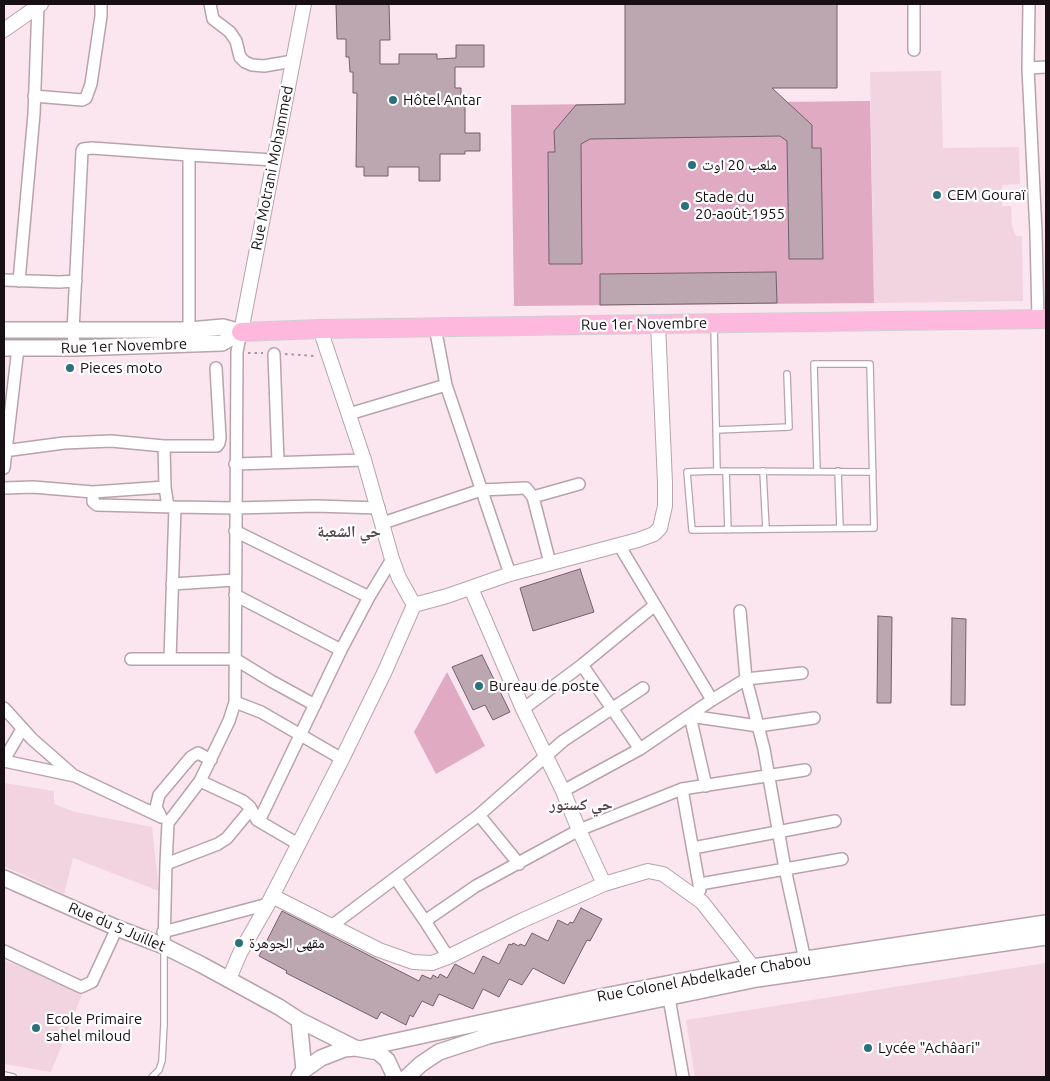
<!DOCTYPE html>
<html>
<head>
<meta charset="utf-8">
<style>
  body { margin:0 }
  #map { position:relative; width:1050px; height:1081px; overflow:hidden; background:#fbe5ef; font-family:Ubuntu,sans-serif }
  canvas { display:block }
  .frame { position:absolute; inset:0; border:5px solid #170f13; pointer-events:none }
</style>
</head>
<body>
<div id="map">
<canvas width="1050" height="1081"></canvas>
<div class="frame"></div>
</div>
<script>
const ctx = document.querySelector('canvas').getContext('2d');
ctx.lineJoin = 'round';
function fillPath(path, color) { ctx.fillStyle = color; ctx.fill(path, 'evenodd'); }
const toPath = rows => new Path2D(rows.map(r => 'M' + r).join(''));
function stroke(path, color, width, dash) { ctx.strokeStyle = color; ctx.lineWidth = width; ctx.lineCap = dash ? 'butt' : 'round'; ctx.setLineDash(dash || []); ctx.stroke(path); }
function drawText(font, color, halo, rows, align = 'center') {
  ctx.font = font + ' Ubuntu,"Noto Naskh Arabic",sans-serif'; ctx.lineWidth = 4.5; ctx.setLineDash([]); ctx.textBaseline = 'middle'; ctx.strokeStyle = halo; ctx.fillStyle = color; for (const [text, x, y, turn = 0] of rows) {
    ctx.save(); ctx.translate(x, y); ctx.rotate((+turn || 0) * Math.PI / 180); ctx.textAlign = isNaN(turn) ? turn : align; if (halo) ctx.strokeText(text, 0, 0); ctx.fillText(text, 0, 0); ctx.restore();
  }
}
fillPath(toPath([
  [941,71,943,148,1019,147,1020,184,1002,185,1002,206,1011,206,1012,227,1014,232,1016,236,1022,236,1023,301,874,303,870,72],
  [4,783,54,791,54,804,75,812,152,827,159,891,73,858,64,894,4,866],
  [4,960,83,992,51,1072,4,1064],
  [1046,963,1046,1077,695,1077,686,1020]
]), '#f1d4e0');
fillPath(toPath([
  [870,101,874,303,514,306,511,105],
  [447,672,485,746,436,774,414,732]
]), '#e0aac3');
const building = toPath([
  [336,4,389,4,390,40,380,40,380,64,399,64,399,54,437,54,437,59,456,58,456,45,484,45,484,67,455,67,455,88,461,88,461,106,465,106,465,133,480,133,480,151,465,151,465,154,440,154,440,181,419,181,419,167,388,167,388,176,364,176,364,167,356,167,357,93,353,93,353,72,350,72,349,57,346,57,346,39,337,39,336,4],
  [625,4,837,4,837,88,772,88,812,125,812,148,821,148,823,259,789,259,787,141,780,136,590,139,581,144,582,264,549,264,548,152,555,152,554,131,576,105,625,104,625,4],
  [776,272,777,303,600,305,600,274,776,272],
  [580,569,594,612,533,631,520,588,580,569],
  [878,616,892,617,891,703,877,703,878,616],
  [952,618,966,619,965,705,951,705,952,618],
  [482,655,510,712,493,720,485,705,473,710,452,667,482,655],
  [581,908,602,919,590,941,587,940,564,984,533,968,522,985,509,979,499,997,483,989,473,1009,439,994,433,1006,422,1001,413,1017,410,1015,406,1025,381,1012,377,1019,286,973,287,971,259,956,282,911,419,981,422,975,431,979,433,975,438,978,440,974,447,978,455,964,474,974,483,956,499,964,509,944,512,945,513,943,519,946,520,944,525,946,532,933,548,941,558,920,568,925,570,922,573,923,581,908]
]);
fillPath(building, '#bca7b0');
stroke(building, '#736069', 1);
const service = toPath([
  [714,325,717,471,687,472,692,530,874,528,870,364,814,364,817,471],
  [716,430,789,427,787,374],
  [717,471,873,472],
  [726,471,728,530],
  [763,471,766,529],
  [838,471,840,528],
  [4,1075,13,1077],
  [152,1077,159,1070,162,1061,164,1024,164,948]
]);
const minor = toPath([
  [210,4,213,19,230,32,236,41,240,57,245,62,252,65,264,66,293,61],
  [914,4,914,50],
  [1029,4,1028,68,1036,233,1038,319],
  [1028,68,1046,67],
  [34,96,82,100,86,98,91,84,101,16,101,4],
  [189,155,189,330],
  [4,280,59,282,76,281],
  [19,281,34,114,38,5],
  [435,327,446,385,510,574],
  [74,348,73,331,82,151,83,149,92,148,189,155,274,160],
  [274,354,278,462],
  [349,414,446,385],
  [164,446,217,446,219,443,220,438,216,368],
  [4,451,64,443,111,441,164,446,165,487],
  [235,464,364,460],
  [4,468,18,348],
  [4,488,33,487,93,492,165,487,168,507],
  [93,492,93,502,97,505,175,507,170,659],
  [533,497,579,484],
  [175,507,235,508,316,506,379,508],
  [383,523,481,490,526,488,533,497,550,563],
  [235,531,369,597],
  [172,584,235,580],
  [235,595,341,650],
  [740,611,746,679,802,673],
  [131,659,235,659,271,681,315,705],
  [582,665,640,749],
  [712,700,746,679,764,749,785,869,805,960],
  [235,702,261,712,342,759],
  [4,708,32,739,73,775],
  [523,709,582,665,655,605],
  [4,760,22,729],
  [4,761,75,776,159,816],
  [200,781,243,801,250,807,257,820,298,844],
  [706,786,690,716,758,726,814,718],
  [682,789,700,890],
  [563,791,640,749,712,700,619,545],
  [479,815,519,864],
  [161,817,156,807,159,795,191,757,198,753,211,760],
  [259,821,341,650,369,597,392,559],
  [693,848,835,821],
  [166,864,218,844,227,838,251,809],
  [396,879,425,921],
  [700,884,842,859],
  [330,927,479,815,563,741,643,688],
  [163,932,268,904],
  [164,946,166,864,168,823,200,781,229,721,235,702,237,352,241,332],
  [4,951,81,987,92,982,117,928],
  [448,957,425,921,476,886,579,830,682,789,805,770],
  [669,998,683,1077]
]);
const tertiary = toPath([
  [4,30,41,4],
  [241,332,304,4],
  [471,588,523,709,563,791,579,830,604,884],
  [414,605,447,596,510,574,638,540,654,534,660,528,665,506,665,483,658,324],
  [272,896,379,950,413,962,432,963,448,957,521,921,604,884,648,871,663,874,702,902,753,967,756,977],
  [229,979,240,953,268,904,342,759,385,671,414,605,399,578,392,559,364,460,320,329]
]);
const secondary = toPath([
  [4,330,189,330,223,327,241,332],
  [4,348,74,348,222,343,241,332],
  [4,878,117,928,164,946,202,965,279,1007,299,1020,355,1048],
  [299,1020,304,1070],
  [364,1048,600,997,753,967,1046,923],
  [299,1077,304,1070,321,1058,344,1049,355,1048,378,1052,387,1060,395,1077],
  [407,1077,421,1064,439,1052,488,1036,559,1020,757,979,1046,937]
]);
const primary = toPath([
  [241,332,320,329,658,324,1046,319]
]);
stroke(service, '#b8a3ac', 8);
stroke(minor, '#b8a3ac', 14);
stroke(tertiary, '#b8a3ac', 16);
stroke(secondary, '#b8a3ac', 18);
stroke(primary, '#d1cfd0', 20);
stroke(toPath([
  [248,353,263,353],
  [285,354,315,356]
]), '#a6959d', 2, [2.5, 4]);
stroke(service, '#fff', 5.5);
stroke(minor, '#fff', 11);
stroke(tertiary, '#fff', 14);
stroke(secondary, '#fff', 15);
stroke(primary, '#ffb8dd', 18);
for (const [x, y, r, color] of [
  [393,100,5,"#2a717d"],
  [692,165,5,"#2a717d"],
  [937,195,5,"#2a717d"],
  [685,206,5,"#2a717d"],
  [70,368,5,"#2a717d"],
  [479,686,5,"#2a717d"],
  [239,943,5,"#2a717d"],
  [36,1028,5,"#2a717d"],
  [868,1048,5,"#2a717d"]
]) { const dot = new Path2D(); dot.arc(x, y, r, 0, 2 * Math.PI); ctx.fillStyle = color; ctx.fill(dot); stroke(dot, '#fff', 2); }
drawText('15px', '#170f13', '#fff', [
  ["Hôtel Antar",403,100],
  ["ملعب 20 اوت",702,165],
  ["CEM Gouraï",947,195],
  ["Stade du",695,197],
  ["20-août-1955",695,214],
  ["Pieces moto",80,368],
  ["Bureau de poste",489,686],
  ["مقهى الجوهرة",249,943],
  ["Ecole Primaire",46,1019],
  ["sahel miloud",46,1036],
  ["Lycée \"Achâari\"",878,1048]
], 'left');
drawText('15px', '#170f13', '#fff', [
  ["Rue Motrani Mohammed",272,168,-79],
  ["Rue 1er Novembre",644,324,-1],
  ["Rue 1er Novembre",124,346,-2],
  ["Rue du 5 Juillet",117,927,23],
  ["Rue Colonel Abdelkader Chabou",704,978,-10]
]);
drawText('bold 16px', '#59474f', '#fff', [
  ["حي الشعبة",349,532],
  ["حي كستور",581,805]
]);
</script>
</body>
</html>
